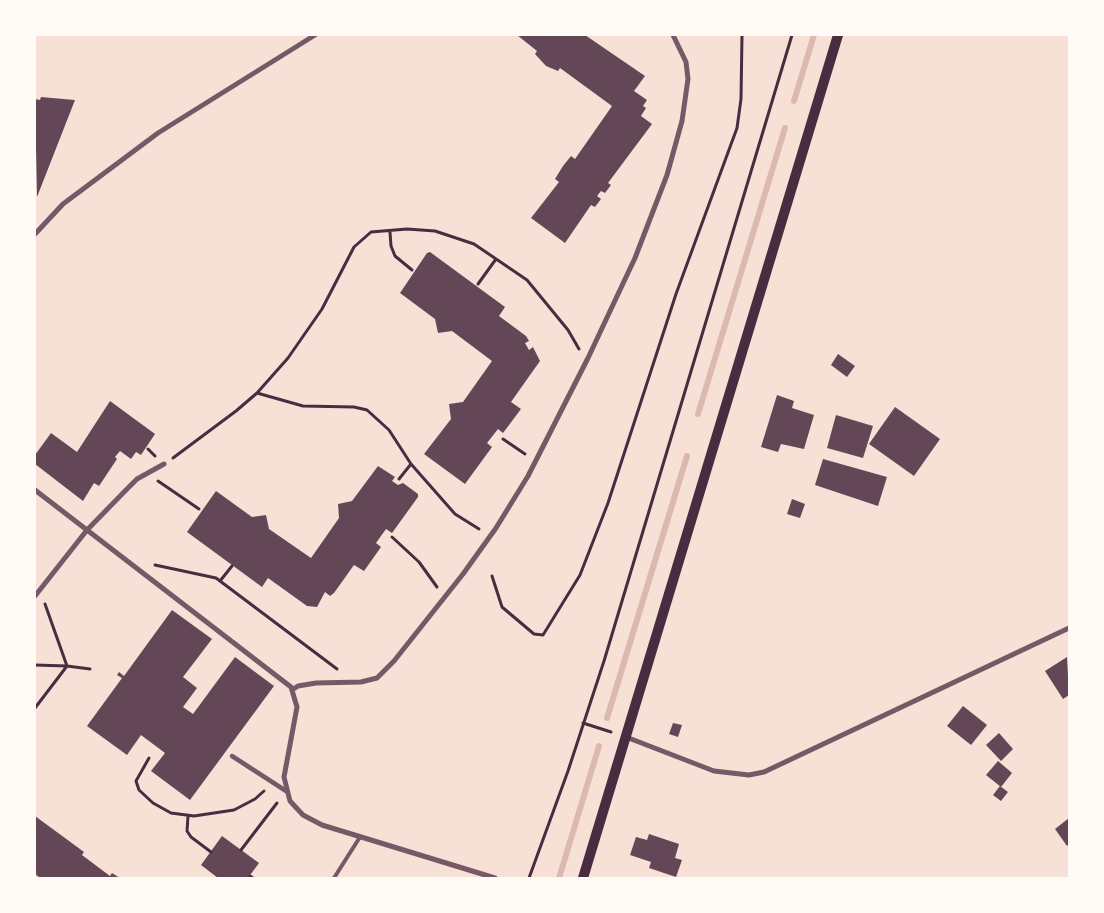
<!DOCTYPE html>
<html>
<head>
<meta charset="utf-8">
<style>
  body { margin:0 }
  #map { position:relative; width:1104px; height:913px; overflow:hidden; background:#f7e1d7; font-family:Commissioner,sans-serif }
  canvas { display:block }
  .frame { position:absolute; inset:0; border:36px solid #fffaf5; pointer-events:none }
</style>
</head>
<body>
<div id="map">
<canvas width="1104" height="913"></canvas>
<div class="frame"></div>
</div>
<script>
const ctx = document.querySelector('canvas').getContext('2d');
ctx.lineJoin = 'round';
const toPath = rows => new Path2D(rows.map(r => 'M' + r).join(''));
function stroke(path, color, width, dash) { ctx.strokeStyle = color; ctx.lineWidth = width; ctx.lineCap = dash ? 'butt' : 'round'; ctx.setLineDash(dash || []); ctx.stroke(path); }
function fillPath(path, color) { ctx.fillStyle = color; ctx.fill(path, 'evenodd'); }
stroke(toPath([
  [794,101,814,35],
  [698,414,785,128],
  [607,718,687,456],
  [559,878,599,746]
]), '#dcb8b0', 6);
fillPath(toPath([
  [517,35,585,35,645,76,634,91,647,100,643,106,646,108,641,116,652,124,608,183,611,185,605,193,601,191,597,196,601,199,595,207,591,205,565,243,531,218,559,182,555,179,563,166,571,156,575,159,612,106,560,68,558,71,546,66,535,54,537,51],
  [41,97,75,100,37,197,35,99,40,100],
  [430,252,505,307,499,316,526,336,529,341,525,343,529,350,533,347,540,361,511,402,521,409,503,433,498,429,487,443,492,447,465,484,424,454,451,419,449,404,463,402,492,361,452,331,438,333,435,319,400,293,427,253],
  [838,354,855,366,847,377,831,365],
  [777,395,794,401,792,408,814,415,804,449,781,444,778,452,761,447],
  [110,401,155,434,141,455,136,452,131,459,120,451,115,457,117,459,99,486,94,483,83,501,35,464,35,455,51,433,77,452],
  [895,407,940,439,914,476,869,444],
  [836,415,873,426,863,458,827,448],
  [823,459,887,477,878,506,815,485],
  [378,466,395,477,392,481,398,485,403,483,418,494,418,497,392,533,386,529,376,543,381,547,364,571,354,565,334,593,330,596,325,592,317,607,307,606,268,578,262,587,187,532,216,491,252,517,266,515,269,529,311,558,339,518,338,504,352,501],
  [792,499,805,504,800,518,787,514],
  [172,610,212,639,183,677,197,688,183,707,193,714,235,657,274,686,190,800,151,771,165,753,141,735,127,755,87,726,122,678,117,675,119,672,124,676],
  [1067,657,1069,695,1063,699,1045,671],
  [963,706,987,725,971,745,947,726],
  [673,723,682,725,678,737,669,734],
  [999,733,1013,749,1001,761,986,745],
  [998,761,1012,773,1001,787,986,775],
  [1000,786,1008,792,1001,801,993,795],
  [35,816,84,852,82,855,110,876,112,873,120,878,40,878,35,874],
  [1069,818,1069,844,1067,846,1055,829],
  [649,834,679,844,675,858,682,860,676,877,649,868,651,862,630,855,636,837,647,840],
  [222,836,259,863,248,878,218,878,201,865]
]), '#644757');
stroke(toPath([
  [390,232,391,246,395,256,412,270],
  [478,284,496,259],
  [257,393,303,406,354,407,367,410,389,430,411,464,455,514,479,529],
  [503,439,525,454],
  [148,449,155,456],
  [173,458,236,411,257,393,288,358,322,309,354,247,371,232,407,229,435,231,474,244,527,280,568,330,579,349],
  [399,479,411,464],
  [158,481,199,509],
  [392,537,419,562,437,587],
  [155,565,216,578,337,669],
  [492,576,502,607,534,634,543,635,580,575,608,503,676,294,737,128,741,99,742,35],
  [220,581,232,566],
  [35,665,67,666,45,604],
  [35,708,67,666,90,669],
  [583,723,611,732],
  [149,758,136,781,139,790,153,803,171,813,194,816,234,810,255,799,264,791],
  [188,816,187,831,191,837,211,852],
  [241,850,277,803],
  [250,876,253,878],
  [529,878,568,771,604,661,792,35]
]), '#4a2c40', 3);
stroke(toPath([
  [334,878,360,837]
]), '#755966', 4);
stroke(toPath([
  [232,756,286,791]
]), '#755966', 4.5);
stroke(toPath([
  [35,234,63,204,158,133,315,35],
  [35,490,291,687,297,707,284,777,290,801,303,815,322,825,495,878],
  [35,596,87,530,126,490,137,479,164,464],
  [292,690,298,686,316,683,361,682,377,678,394,661,463,574,496,528,528,476,588,358,635,258,667,175,682,121,688,79,686,62,673,35],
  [626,737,714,771,749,775,764,772,1069,628]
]), '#755966', 5);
stroke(toPath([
  [583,878,838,35]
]), '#4a2c40', 10);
</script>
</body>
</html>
